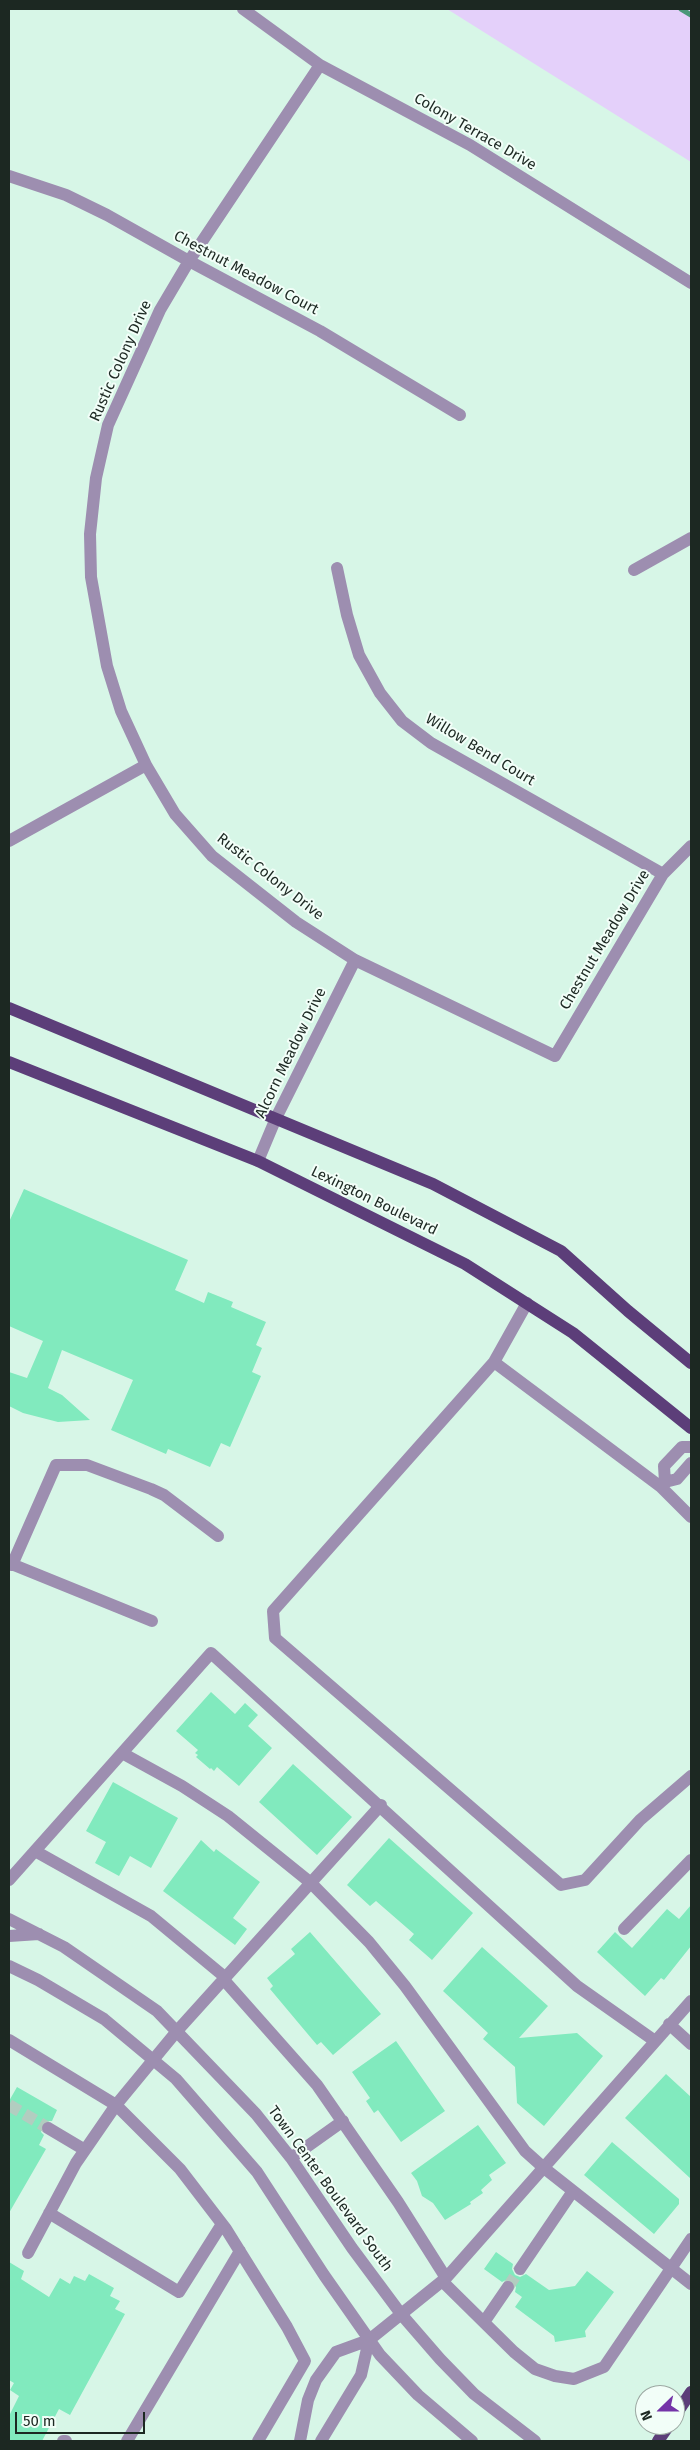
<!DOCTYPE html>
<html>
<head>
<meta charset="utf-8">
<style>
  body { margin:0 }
  #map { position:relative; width:700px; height:2450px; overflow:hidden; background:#d7f6e7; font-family:"Fira Sans",sans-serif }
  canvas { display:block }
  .frame { position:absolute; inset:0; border:10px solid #1c2822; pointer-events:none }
  .north { position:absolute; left:635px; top:2385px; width:50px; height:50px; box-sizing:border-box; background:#f2fef8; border:1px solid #9ca8a2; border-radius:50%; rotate:248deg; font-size:14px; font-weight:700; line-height:20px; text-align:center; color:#1c2822 }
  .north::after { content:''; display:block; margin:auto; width:18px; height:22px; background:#7434a8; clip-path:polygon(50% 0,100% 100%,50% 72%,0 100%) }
  .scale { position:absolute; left:15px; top:2412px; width:130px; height:22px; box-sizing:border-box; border:2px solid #1c2822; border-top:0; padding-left:6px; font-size:15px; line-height:18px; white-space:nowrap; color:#1c2822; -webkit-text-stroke:4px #f2fef8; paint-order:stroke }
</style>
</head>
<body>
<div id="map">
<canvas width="700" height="2450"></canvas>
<div class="frame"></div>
<div class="north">N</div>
<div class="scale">50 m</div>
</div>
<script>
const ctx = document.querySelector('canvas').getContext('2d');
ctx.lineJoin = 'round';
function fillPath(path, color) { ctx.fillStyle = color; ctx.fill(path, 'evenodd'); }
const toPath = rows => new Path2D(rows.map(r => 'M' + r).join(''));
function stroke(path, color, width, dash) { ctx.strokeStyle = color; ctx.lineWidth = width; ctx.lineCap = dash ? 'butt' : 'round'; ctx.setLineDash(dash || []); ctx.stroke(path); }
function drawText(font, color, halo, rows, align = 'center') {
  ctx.font = font + ' "Fira Sans",sans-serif'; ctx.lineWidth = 4; ctx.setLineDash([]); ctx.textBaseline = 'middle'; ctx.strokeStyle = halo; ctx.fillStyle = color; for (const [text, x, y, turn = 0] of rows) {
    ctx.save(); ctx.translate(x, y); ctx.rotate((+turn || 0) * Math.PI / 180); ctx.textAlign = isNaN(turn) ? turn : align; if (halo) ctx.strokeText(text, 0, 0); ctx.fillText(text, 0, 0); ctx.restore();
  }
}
fillPath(toPath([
  [447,9,691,9,691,162]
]), '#e4d0fa');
stroke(toPath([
  [681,9,691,15]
]), '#4a9778', 5);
fillPath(toPath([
  [24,1189,188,1260,175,1290,204,1303,208,1292,233,1302,231,1307,266,1322,256,1345,262,1348,252,1372,261,1376,230,1447,221,1443,210,1467,168,1449,166,1454,111,1430,133,1380,62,1350,48,1388,62,1395,90,1420,58,1422,23,1413,9,1406,9,1372,27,1378,43,1341,9,1326,9,1222],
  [211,1692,235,1714,245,1703,258,1715,248,1726,272,1748,239,1786,217,1767,214,1771,211,1768,210,1769,196,1757,198,1755,195,1753,198,1750,176,1731],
  [293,1764,352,1817,317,1855,259,1802],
  [113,1782,178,1818,151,1868,130,1856,119,1876,95,1863,106,1842,86,1831],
  [389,1838,473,1913,432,1960,409,1940,414,1934,376,1901,370,1906,347,1885],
  [201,1840,214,1852,216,1849,260,1882,233,1918,247,1929,235,1945,163,1891],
  [691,1905,691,1946,664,1980,661,1978,645,1996,597,1952,615,1932,632,1948,667,1909,679,1919],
  [310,1932,381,2014,333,2055,321,2042,317,2045,301,2026,270,1989,273,1986,267,1978,295,1954,291,1949],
  [482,1947,548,2006,519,2038,577,2033,603,2056,544,2126,517,2103,515,2067,483,2039,488,2033,443,1991],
  [396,2041,445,2111,401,2142,378,2110,374,2113,366,2101,370,2098,352,2072],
  [666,2074,691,2097,691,2179,625,2118],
  [17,2087,57,2110,52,2121,44,2121,41,2124,41,2132,44,2135,39,2145,46,2149,9,2213,9,2101],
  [478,2125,506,2163,489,2175,492,2180,481,2190,483,2193,470,2202,471,2204,445,2220,433,2203,422,2196,417,2181,411,2173],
  [612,2142,679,2199,679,2204,654,2234,584,2175],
  [496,2252,513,2264,512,2269,515,2275,520,2277,526,2274,549,2290,575,2286,587,2271,614,2292,585,2331,586,2337,555,2342,554,2336,515,2307,522,2297,515,2292,516,2287,513,2281,508,2279,502,2282,484,2269],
  [9,2262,24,2271,21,2279,49,2297,60,2278,70,2284,74,2276,85,2281,89,2274,114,2288,110,2296,120,2301,115,2309,125,2314,70,2415,59,2409,42,2441,9,2441,9,2416,19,2396,10,2390,14,2383,9,2380]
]), '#81eabe');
stroke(toPath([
  [9,2105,48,2128],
  [508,2287,520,2269]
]), '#b2cdc0', 12, [12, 6]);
stroke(toPath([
  [243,9,320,65,470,145,691,283],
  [320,65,189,261,160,310,108,425,96,478,90,534,91,577,107,666,121,711,146,765,175,814,212,856,296,922,355,960,555,1056,663,874,691,846],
  [9,176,66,195,107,215,189,261,320,331,460,415],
  [337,568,347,615,359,655,380,693,402,721,431,743,663,874],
  [634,570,691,538],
  [9,841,146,765],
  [258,1161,276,1118,355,960],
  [527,1303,494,1362,273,1611,275,1638,561,1885,585,1880,640,1820,691,1776],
  [494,1362,661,1487],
  [691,1447,682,1447,664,1466,665,1482,677,1479,691,1463],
  [665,1482,661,1487,691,1517],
  [9,1563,152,1621],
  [12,1565,56,1465,87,1465,151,1489,164,1495,218,1536],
  [122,1753,182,1786,228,1816,311,1883,369,1942,405,1986,525,2151,544,2168,691,2284],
  [35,1851,151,1916,226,1978],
  [9,1880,211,1653,577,1986,655,2041],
  [9,1919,64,1947,157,2011,256,2114,291,2158,352,2248,401,2314,440,2359,474,2394,535,2441],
  [624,1929,691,1860],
  [9,1936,39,1934],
  [9,1966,38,1980,104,2019,176,2079,257,2172,324,2275,380,2355,418,2395,472,2441],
  [224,1980,317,2085,398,2202,446,2278],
  [669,2024,691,2044],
  [9,2040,116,2105,177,2031,381,1805],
  [48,2128,85,2150],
  [291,2158,343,2121],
  [49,2213,179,2292,222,2224],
  [28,2253,76,2163,116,2105,180,2169,226,2229,287,2327,305,2361,258,2441],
  [520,2269,573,2191],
  [442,2281,514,2352,535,2369,555,2376,574,2379,604,2367,691,2239],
  [484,2322,508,2287],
  [63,2441,66,2441],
  [127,2441,240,2251],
  [300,2441,308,2400,316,2380,336,2352,369,2340,446,2278,691,2001],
  [321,2441,361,2375,369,2340]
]), '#9d8eb0', 12);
stroke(toPath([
  [9,1008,433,1184,561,1251,628,1311,691,1363],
  [9,1062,258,1161,465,1264,573,1333,691,1428],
  [675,2416,691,2392],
  [658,2441,669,2425]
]), '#5c3e79', 12);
drawText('15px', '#1c2822', '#f2fef8', [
  ["Colony Terrace Drive",475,132,30],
  ["Chestnut Meadow Court",246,273,28],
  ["Rustic Colony Drive",121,361,-66],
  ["Willow Bend Court",480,750,31],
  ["Rustic Colony Drive",270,877,38],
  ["Chestnut Meadow Drive",605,940,-59],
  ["Alcorn Meadow Drive",291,1053,-64],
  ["Lexington Boulevard",374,1201,26],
  ["Town Center Boulevard South",330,2189,54]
]);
</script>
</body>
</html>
